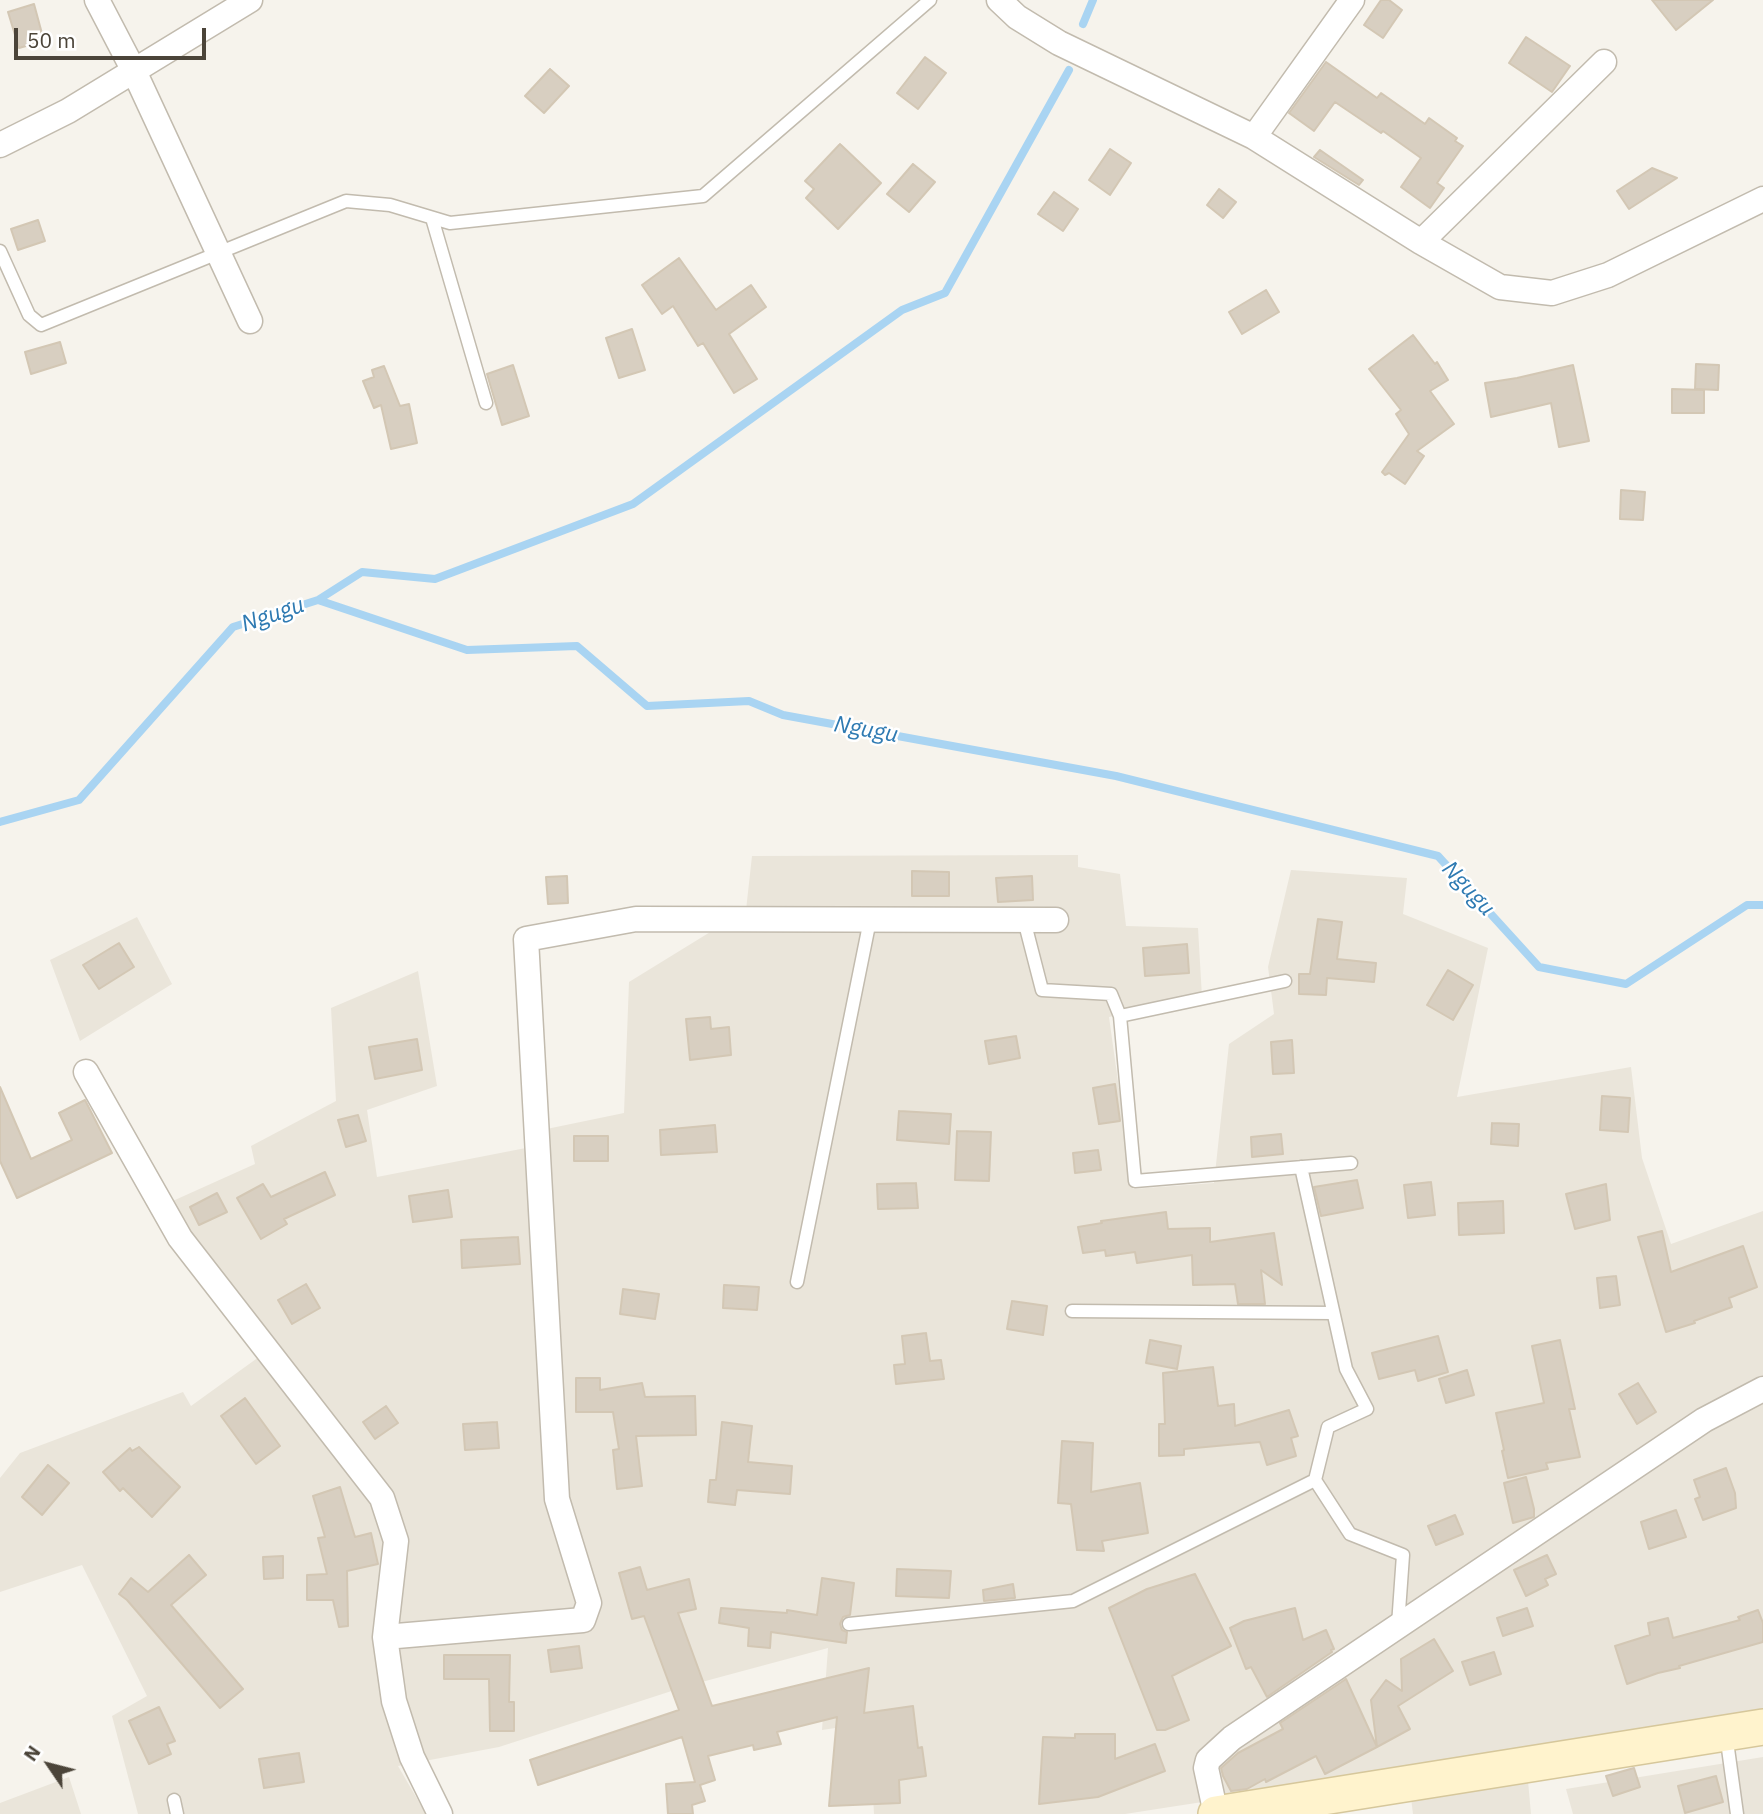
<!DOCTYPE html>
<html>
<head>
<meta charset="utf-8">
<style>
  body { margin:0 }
  #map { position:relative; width:1763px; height:1814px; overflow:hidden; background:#f6f3ec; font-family:"IBM Plex Sans",sans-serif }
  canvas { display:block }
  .north { position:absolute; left:14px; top:1730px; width:70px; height:70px; -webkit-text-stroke:5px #fff; paint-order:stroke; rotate:305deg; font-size:19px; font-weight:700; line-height:28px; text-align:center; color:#4b4439 }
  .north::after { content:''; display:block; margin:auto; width:24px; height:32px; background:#4b4439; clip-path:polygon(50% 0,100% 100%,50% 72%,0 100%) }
  .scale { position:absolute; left:14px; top:28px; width:192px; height:32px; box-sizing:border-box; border:4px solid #4b4439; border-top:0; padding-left:9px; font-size:21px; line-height:24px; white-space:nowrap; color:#4b4439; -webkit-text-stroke:5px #fff; paint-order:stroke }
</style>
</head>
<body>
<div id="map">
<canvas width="1763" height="1814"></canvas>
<div class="north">N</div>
<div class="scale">50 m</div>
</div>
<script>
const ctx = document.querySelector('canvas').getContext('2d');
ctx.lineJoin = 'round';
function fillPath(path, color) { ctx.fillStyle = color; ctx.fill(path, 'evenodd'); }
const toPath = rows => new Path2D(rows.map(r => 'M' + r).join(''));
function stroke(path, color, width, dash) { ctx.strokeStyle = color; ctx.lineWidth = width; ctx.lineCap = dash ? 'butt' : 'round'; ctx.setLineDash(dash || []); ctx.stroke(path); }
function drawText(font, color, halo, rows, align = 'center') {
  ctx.font = font + ' "IBM Plex Sans",sans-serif'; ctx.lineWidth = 5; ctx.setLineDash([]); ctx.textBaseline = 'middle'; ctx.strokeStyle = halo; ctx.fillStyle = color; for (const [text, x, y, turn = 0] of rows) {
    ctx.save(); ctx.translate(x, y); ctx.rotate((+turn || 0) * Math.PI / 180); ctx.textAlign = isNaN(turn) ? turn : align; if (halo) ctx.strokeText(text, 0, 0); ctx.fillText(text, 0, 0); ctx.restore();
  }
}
fillPath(toPath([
  [1078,855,1078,867,1120,874,1126,926,1198,928,1202,997,1109,1017,1133,1189,1214,1183,1229,1044,1274,1014,1268,967,1291,870,1407,878,1403,914,1488,948,1457,1097,1631,1067,1642,1158,1671,1244,1763,1211,1763,1715,1125,1814,874,1814,869,1723,822,1730,828,1648,687,1686,499,1747,398,1766,426,1814,138,1814,112,1716,147,1696,82,1565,0,1592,0,1478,20,1453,183,1392,191,1406,263,1354,166,1204,255,1164,251,1146,336,1101,331,1008,418,971,437,1086,367,1110,377,1177,531,1147,532,1132,624,1113,629,982,746,910,752,856],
  [137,917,172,984,80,1041,50,960],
  [1763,1757,1763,1814,1573,1814,1566,1789],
  [69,1777,81,1814,0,1814,0,1803],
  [1528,1781,1531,1814,1413,1814,1411,1798]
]), '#eae5da');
stroke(toPath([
  [1083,24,1093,0],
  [318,600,362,572,435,579,633,504,902,310,945,293,1069,70],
  [0,822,79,800,233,627,318,600,467,650,577,646,647,706,749,701,783,715,1116,776,1438,856,1539,967,1626,984,1747,905,1763,905]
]), '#a9d4f2', 8);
const building = toPath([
  [1381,0,1389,0,1402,10,1383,38,1364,25,1381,0],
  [1652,0,1713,0,1676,30,1652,0],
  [34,4,44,41,19,48,8,12,34,4],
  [1526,37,1570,66,1552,92,1509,63,1526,37],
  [925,57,946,73,918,109,897,93,925,57],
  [1326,62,1377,98,1381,93,1425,124,1429,118,1457,138,1455,141,1463,146,1437,183,1444,188,1430,208,1401,187,1421,158,1383,131,1381,133,1335,102,1314,131,1289,113,1326,62],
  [550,69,569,86,544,113,525,96,550,69],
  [840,144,881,183,838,229,806,198,814,189,805,181,840,144],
  [1110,149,1131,163,1110,195,1089,180,1110,149],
  [1320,150,1363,180,1359,185,1314,157,1320,150],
  [913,164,935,182,909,212,887,194,913,164],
  [1652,168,1677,178,1629,209,1617,191,1652,168],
  [1219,189,1236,202,1223,218,1207,205,1219,189],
  [1054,192,1078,209,1063,231,1038,214,1054,192],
  [38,220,45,241,18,250,11,229,38,220],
  [679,258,716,310,751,285,766,307,729,334,757,379,734,393,703,343,698,346,673,306,662,314,642,285,679,258],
  [1266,290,1279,312,1242,334,1229,312,1266,290],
  [632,329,645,370,619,378,606,338,632,329],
  [1413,335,1435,364,1437,362,1448,380,1430,391,1454,424,1417,451,1424,456,1405,484,1389,473,1385,475,1382,472,1409,434,1396,414,1401,410,1369,369,1413,335],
  [60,342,66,363,31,374,25,352,60,342],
  [1696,364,1719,365,1718,390,1695,389,1696,364],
  [513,365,529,416,502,425,487,374,513,365],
  [1573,365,1589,441,1559,447,1551,403,1491,417,1485,383,1517,378,1573,365],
  [384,366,400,406,409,404,417,443,391,449,381,405,374,408,363,381,374,377,372,370,384,366],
  [1672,389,1704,390,1704,413,1672,413,1672,389],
  [1621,490,1645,492,1643,520,1620,519,1621,490],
  [912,871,949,872,949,896,912,896,912,871],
  [567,876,568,903,548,904,546,877,567,876],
  [1032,876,1033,900,998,902,996,878,1032,876],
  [1318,919,1342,922,1337,959,1376,963,1374,982,1327,978,1326,995,1299,994,1299,974,1310,974,1318,919],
  [119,943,134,967,99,989,83,965,119,943],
  [1187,944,1189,973,1145,976,1143,948,1187,944],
  [1448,970,1473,985,1453,1020,1427,1005,1448,970],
  [710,1017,711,1029,729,1027,731,1055,690,1060,686,1019,710,1017],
  [1016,1036,1020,1058,989,1064,985,1041,1016,1036],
  [417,1039,422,1070,375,1079,369,1047,417,1039],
  [1292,1040,1294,1073,1273,1074,1271,1042,1292,1040],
  [1115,1084,1120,1121,1099,1124,1093,1088,1115,1084],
  [0,1087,31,1159,72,1140,59,1113,85,1100,112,1153,17,1198,0,1161,0,1087],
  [1602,1096,1630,1098,1628,1132,1600,1130,1602,1096],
  [899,1111,951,1114,949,1144,897,1140,899,1111],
  [358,1115,366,1141,346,1147,338,1120,358,1115],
  [1492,1123,1519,1124,1518,1146,1491,1144,1492,1123],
  [715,1125,717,1152,661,1155,660,1130,715,1125],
  [957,1131,991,1132,989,1181,955,1180,957,1131],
  [1281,1134,1283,1154,1252,1157,1251,1137,1281,1134],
  [574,1136,608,1136,608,1161,574,1161,574,1136],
  [1098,1150,1101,1170,1075,1173,1073,1153,1098,1150],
  [325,1172,335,1195,284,1219,287,1224,261,1239,237,1198,263,1184,271,1197,325,1172],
  [1357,1180,1363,1208,1321,1216,1314,1187,1357,1180],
  [1431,1182,1435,1215,1408,1218,1404,1185,1431,1182],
  [916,1183,918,1208,878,1209,877,1184,916,1183],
  [1606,1184,1610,1220,1575,1229,1566,1194,1606,1184],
  [448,1190,452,1217,413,1222,409,1196,448,1190],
  [217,1193,227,1212,199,1225,190,1207,217,1193],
  [1503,1201,1504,1233,1459,1235,1458,1203,1503,1201],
  [1166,1212,1168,1229,1210,1228,1210,1242,1274,1233,1282,1285,1261,1270,1265,1304,1238,1304,1235,1284,1193,1285,1192,1255,1137,1263,1135,1252,1106,1256,1105,1250,1083,1253,1078,1227,1102,1223,1101,1221,1166,1212],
  [1662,1231,1671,1272,1743,1246,1757,1287,1729,1298,1732,1307,1694,1321,1695,1323,1666,1332,1638,1237,1662,1231],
  [518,1237,520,1264,462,1268,461,1240,518,1237],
  [1616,1276,1620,1305,1600,1308,1597,1278,1616,1276],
  [306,1284,320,1308,292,1324,278,1300,306,1284],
  [724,1285,759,1287,757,1310,723,1308,724,1285],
  [623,1289,659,1294,655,1319,620,1314,623,1289],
  [1012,1301,1047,1306,1043,1335,1007,1329,1012,1301],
  [926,1333,930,1361,941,1360,944,1379,896,1384,894,1365,905,1364,902,1336,926,1333],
  [1438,1336,1448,1372,1418,1381,1415,1370,1379,1379,1372,1353,1438,1336],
  [1150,1340,1181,1346,1177,1369,1146,1363,1150,1340],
  [1560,1340,1575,1409,1569,1409,1580,1457,1546,1463,1548,1469,1508,1478,1502,1451,1504,1450,1496,1413,1544,1403,1532,1346,1560,1340],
  [1213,1367,1218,1406,1234,1404,1235,1426,1289,1410,1298,1436,1291,1438,1296,1456,1267,1465,1260,1442,1184,1449,1184,1455,1159,1456,1159,1424,1165,1424,1163,1373,1213,1367],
  [1467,1370,1474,1395,1446,1403,1439,1379,1467,1370],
  [576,1378,600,1378,600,1390,642,1383,645,1397,695,1396,696,1435,636,1436,642,1486,617,1489,613,1450,619,1449,613,1412,576,1412,576,1378],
  [1638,1383,1656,1412,1637,1424,1619,1394,1638,1383],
  [245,1398,280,1446,256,1464,221,1416,245,1398],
  [386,1406,398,1423,375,1439,363,1422,386,1406],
  [497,1422,499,1448,465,1450,463,1424,497,1422],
  [722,1422,752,1426,748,1462,792,1466,790,1494,737,1490,735,1505,708,1502,710,1480,716,1480,722,1422],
  [1062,1441,1093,1443,1091,1492,1140,1483,1148,1533,1102,1541,1104,1551,1077,1550,1071,1504,1058,1503,1062,1441],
  [139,1447,180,1487,152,1517,123,1488,120,1491,103,1472,130,1448,132,1451,139,1447],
  [48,1465,69,1483,42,1515,22,1497,48,1465],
  [1726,1468,1735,1493,1736,1508,1703,1520,1695,1499,1700,1497,1694,1480,1726,1468],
  [1526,1477,1534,1509,1534,1517,1513,1523,1504,1483,1526,1477],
  [340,1487,355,1537,371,1533,378,1564,347,1571,348,1626,339,1627,333,1600,307,1600,307,1575,327,1574,318,1538,325,1537,313,1496,340,1487],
  [1676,1510,1686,1537,1649,1549,1641,1522,1676,1510],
  [1455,1515,1463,1534,1436,1545,1428,1526,1455,1515],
  [189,1555,206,1575,171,1605,243,1689,220,1708,127,1600,119,1594,131,1578,148,1592,189,1555],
  [1547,1555,1556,1574,1545,1579,1548,1585,1526,1596,1514,1570,1547,1555],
  [283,1556,283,1578,264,1579,263,1557,283,1556],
  [640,1567,647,1590,689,1579,696,1609,678,1613,712,1706,869,1668,864,1713,913,1706,918,1748,922,1747,926,1776,899,1780,900,1803,829,1806,837,1717,777,1732,781,1744,754,1750,753,1745,708,1756,715,1780,700,1785,705,1801,692,1805,693,1814,668,1814,666,1784,695,1782,682,1737,538,1785,530,1760,679,1710,644,1616,632,1619,619,1573,640,1567],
  [897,1569,951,1571,949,1598,896,1596,897,1569],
  [1195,1574,1231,1646,1172,1676,1189,1720,1165,1730,1157,1730,1109,1608,1147,1589,1195,1574],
  [822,1578,854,1583,850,1615,843,1617,840,1624,842,1630,847,1632,846,1643,771,1632,770,1648,748,1646,749,1628,719,1623,721,1608,787,1613,787,1610,817,1615,822,1578],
  [1013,1584,1015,1598,984,1601,983,1590,1013,1584],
  [1295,1608,1303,1640,1326,1630,1334,1649,1331,1650,1332,1652,1267,1697,1251,1667,1246,1669,1230,1628,1244,1621,1295,1608],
  [1527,1608,1533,1626,1503,1636,1497,1618,1527,1608],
  [1758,1610,1763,1623,1763,1642,1679,1666,1680,1668,1658,1673,1627,1684,1615,1646,1650,1635,1648,1623,1668,1618,1673,1638,1740,1620,1738,1617,1758,1610],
  [1434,1639,1453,1671,1398,1706,1410,1729,1377,1747,1371,1700,1386,1680,1402,1691,1401,1659,1434,1639],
  [579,1646,582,1668,551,1672,548,1650,579,1646],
  [1494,1652,1501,1674,1470,1685,1462,1662,1494,1652],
  [444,1655,510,1655,509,1702,514,1702,514,1731,490,1731,489,1679,444,1679,444,1655],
  [1346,1679,1377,1747,1325,1774,1316,1756,1266,1782,1265,1779,1247,1789,1231,1791,1223,1776,1221,1768,1238,1753,1283,1729,1280,1723,1346,1679],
  [159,1707,175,1741,167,1744,171,1754,149,1764,129,1721,159,1707],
  [1075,1734,1115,1734,1115,1759,1155,1744,1165,1771,1098,1797,1039,1804,1043,1737,1075,1738,1075,1734],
  [299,1753,304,1782,264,1788,259,1759,299,1753],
  [1634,1768,1640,1787,1613,1796,1606,1776,1634,1768],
  [1716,1776,1723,1802,1685,1813,1678,1786,1716,1776]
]);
fillPath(building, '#d8cfc1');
stroke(building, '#d3c7b4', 2);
const lane = toPath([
  [432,218,486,403],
  [0,251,29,315,41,325,346,201,390,205,450,223,703,196,930,0],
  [1024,920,1042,990,1111,994,1120,1016,1285,981],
  [1120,1016,1135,1181,1351,1163],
  [1301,1167,1346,1369,1367,1409,1328,1427,1315,1480,1350,1534,1403,1555,1398,1625],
  [797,1282,870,920],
  [1072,1311,1333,1313],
  [849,1624,1073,1601,1315,1480],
  [1726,1734,1737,1814],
  [174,1800,177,1814]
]);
const street = toPath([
  [97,0,134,71,250,321],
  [999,0,1017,17,1059,43,1254,137,1421,242,1500,287,1552,293,1608,275,1763,199],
  [1254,137,1352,0],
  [0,145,68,111,250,0],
  [1421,242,1604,62],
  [86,1072,180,1238,382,1498,396,1541,385,1637,394,1701,412,1757,440,1814],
  [385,1637,583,1620,589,1603,557,1499,526,939,636,919,1056,920],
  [1216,1814,1206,1768,1208,1760,1232,1738,1704,1420,1763,1389]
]);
const secondary = toPath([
  [1216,1814,1763,1727]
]);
stroke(lane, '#c2bbae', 15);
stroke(street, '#c2bbae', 27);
stroke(secondary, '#d6c79b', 38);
stroke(lane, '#fff', 12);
stroke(street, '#fff', 24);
stroke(secondary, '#fff3cd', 35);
drawText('italic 23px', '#2e7ab2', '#fff', [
  ["Ngugu",273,615,-19],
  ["Ngugu",866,730,10],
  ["Ngugu",1468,889,47]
]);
</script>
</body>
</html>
